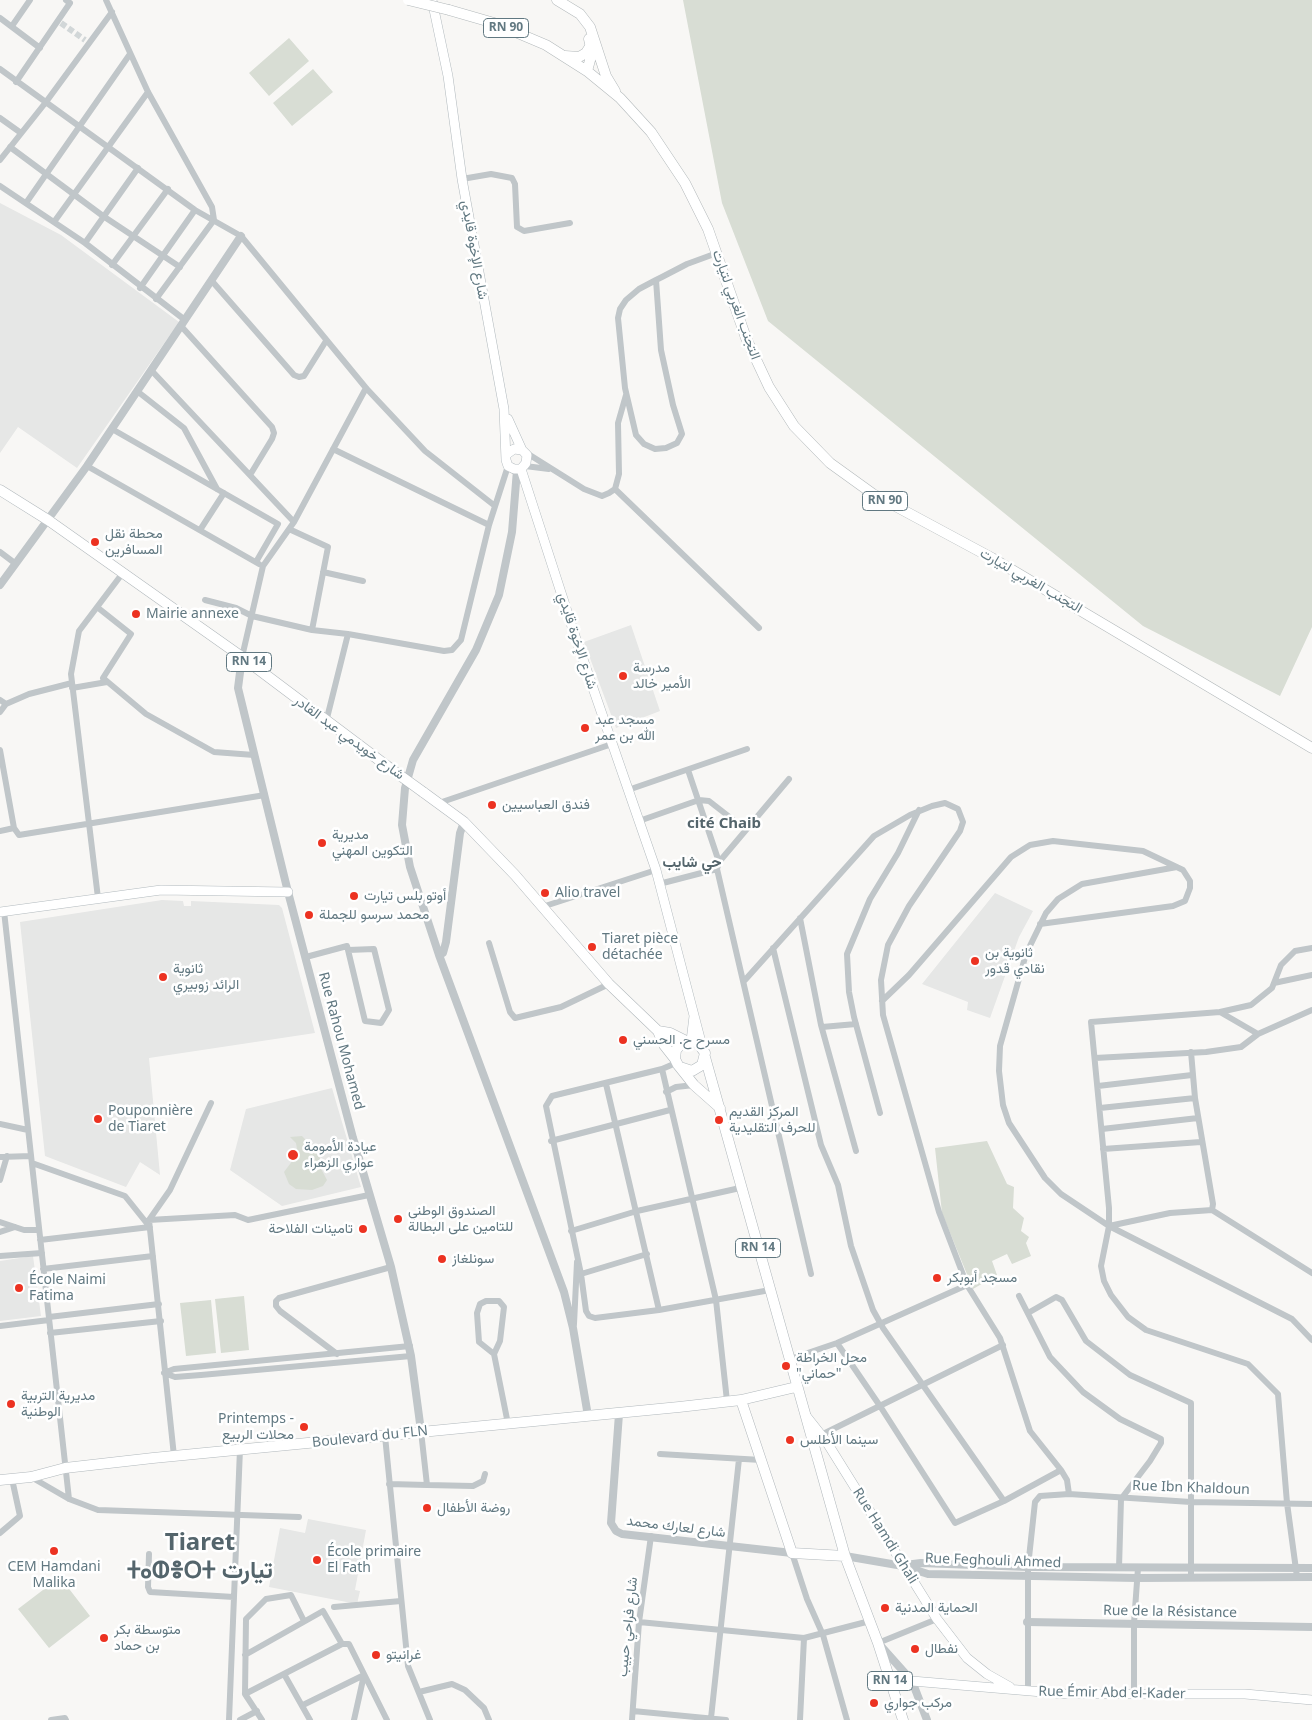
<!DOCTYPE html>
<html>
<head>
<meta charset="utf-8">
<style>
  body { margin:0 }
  canvas { display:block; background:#f8f7f5 }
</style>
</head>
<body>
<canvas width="1312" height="1720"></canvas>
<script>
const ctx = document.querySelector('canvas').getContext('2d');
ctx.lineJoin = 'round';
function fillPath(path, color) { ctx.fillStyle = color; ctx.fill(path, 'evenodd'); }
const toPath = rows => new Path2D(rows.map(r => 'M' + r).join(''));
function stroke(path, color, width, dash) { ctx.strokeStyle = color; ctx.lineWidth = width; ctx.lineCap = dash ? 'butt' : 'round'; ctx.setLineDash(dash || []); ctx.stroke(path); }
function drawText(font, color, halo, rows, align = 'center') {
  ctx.font = font + ' "Noto Sans",Vazirmatn,"Noto Sans Tifinagh",sans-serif'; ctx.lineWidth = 5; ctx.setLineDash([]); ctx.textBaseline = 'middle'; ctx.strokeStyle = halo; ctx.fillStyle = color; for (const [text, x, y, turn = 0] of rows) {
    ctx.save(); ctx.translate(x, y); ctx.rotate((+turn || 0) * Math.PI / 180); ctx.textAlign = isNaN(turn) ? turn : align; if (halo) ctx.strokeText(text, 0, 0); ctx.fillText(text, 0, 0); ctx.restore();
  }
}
fillPath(toPath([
  [0,203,61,235,179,322,77,468,18,427,0,453],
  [631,625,660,711,616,728,584,642],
  [995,893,1033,911,1019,937,990,1018,967,1010,968,1002,922,984],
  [162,900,183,901,184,906,191,906,191,901,279,905,282,908,315,1033,149,1058,160,1175,140,1162,126,1187,45,1156,20,922],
  [332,1088,361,1187,282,1206,230,1170,246,1109],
  [33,1256,41,1316,0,1321,0,1261],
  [308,1519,366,1530,355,1590,360,1591,357,1604,269,1587,280,1528,305,1533]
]), '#e6e7e6');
fillPath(toPath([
  [683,0,1312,0,1312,627,1280,696,1143,626,768,321,722,203],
  [289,38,309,61,269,96,249,73],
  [313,69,333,92,292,126,273,103],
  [302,1136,318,1153,321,1160,319,1165,327,1180,323,1186,312,1190,296,1189,289,1184,284,1172,296,1156,297,1149,296,1143,290,1137],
  [987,1141,1007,1184,1014,1187,1013,1208,1024,1218,1021,1231,1029,1237,1026,1243,1031,1256,1012,1264,1007,1254,992,1261,997,1275,973,1289,942,1213,935,1148],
  [244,1296,249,1350,221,1353,215,1299],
  [211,1300,216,1353,186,1356,180,1303],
  [60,1577,90,1616,49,1648,18,1609]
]), '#d8ddd4');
stroke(toPath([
  [61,23,85,40]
]), '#d2d7d8', 6, [6, 3]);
const secondary = toPath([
  [432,0,448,76,462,179,504,409,506,460,508,466,514,469,521,469,526,463,527,455,522,450,514,449,507,454],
  [508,419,522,450],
  [521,469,576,639,656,870,702,1046],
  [0,912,161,890,288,892],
  [691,1041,694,1016],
  [807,1417,826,1441,937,1619,967,1658,987,1674,1010,1687],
  [912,1681,1066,1694,1245,1694,1312,1700]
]);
const primary = toPath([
  [0,490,48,520,242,657,387,766],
  [423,792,464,822,515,875,609,984,658,1031,664,1045,675,1059],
  [658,1031,670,1033,686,1041],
  [705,1057,845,1556,878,1643,903,1720],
  [680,1067,692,1071,702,1065,705,1053,698,1043,691,1041,682,1043,676,1050,675,1059,678,1065,694,1085,720,1108],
  [741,1400,792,1553,845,1556],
  [0,1480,31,1477,65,1468,153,1458,679,1407,741,1400,796,1387]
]);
const trunk = toPath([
  [557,0,580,14,590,27,606,76,615,91],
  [449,10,494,23,546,45,587,71,620,98,651,132,685,183,708,229,746,338,769,387,794,426,830,463,873,494,992,558,1312,748],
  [565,56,579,57,586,53,591,45],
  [587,71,592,53,589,39]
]);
stroke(secondary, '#b2babe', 10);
stroke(primary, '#b1b8bc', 11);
stroke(trunk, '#b3b9bb', 11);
stroke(toPath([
  [106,0,148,92,212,207,214,220,156,299],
  [0,18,40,48],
  [12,26,30,0],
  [0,69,195,210,241,236,366,388,425,451,495,506],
  [16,82,70,3,66,0],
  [0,118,21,133],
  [10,147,103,216,180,267],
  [0,160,46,102,112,12],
  [462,179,491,174,512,178,515,184,517,227,524,231,570,223],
  [0,186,85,243,185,320],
  [26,203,130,54],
  [54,222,148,92],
  [85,243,138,168],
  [112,265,168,189],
  [211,280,294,375,299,377,304,376,326,341],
  [656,280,661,350,673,405,682,434,677,443,666,448,655,449,644,444,636,435,625,388,618,318,620,309,626,300,639,289,656,280,662,277,687,264,717,253],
  [140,288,195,210],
  [181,326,272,427,274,433,272,439,250,475],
  [151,370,294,522],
  [137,391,184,428,217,489],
  [112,429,278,524,256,562],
  [333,449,489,525],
  [525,452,584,489,602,496,609,493,615,489,619,474,618,423,626,395],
  [87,466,259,564],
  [525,466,549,469],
  [615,489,759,628],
  [289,529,328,547,312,630],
  [200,530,224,493],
  [0,552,16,564],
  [323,572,363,581],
  [205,600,236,608,252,616,312,630,348,634,444,651,452,650,461,640,489,525,508,466],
  [97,607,131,634,103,678,146,714,214,752,254,755],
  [242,657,263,566,294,522,366,388],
  [72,688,107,682],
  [0,700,6,704],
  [0,712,6,704,29,694,72,683],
  [326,722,348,634],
  [0,750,14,828,0,831],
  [688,770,719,862,717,869,811,1274],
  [628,790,747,749],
  [439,803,612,744],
  [639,821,699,800,709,801,745,829],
  [14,828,19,835,265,795],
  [719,862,789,779],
  [1177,867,1082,884,1058,899,1046,913,1026,954,1000,1046,999,1071,1003,1105,1009,1123,1045,1178,1061,1194,1109,1226,1292,1319,1312,1340],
  [659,884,717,869],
  [98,898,71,674,79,631,122,574],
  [542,907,656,870],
  [4,911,69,1499],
  [800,918,821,1025,856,1151],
  [489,943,510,1012,515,1018,561,1007,609,984],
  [773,948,821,1145,838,1185,851,1246,873,1310,883,1328,1004,1501],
  [306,957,347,946,348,950,365,1021,381,1023,389,1010,374,949,348,950],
  [745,980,874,836,910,815,932,806,945,803,958,809,963,822,960,831,909,906,888,945,881,980,883,1015,939,1212,967,1285,1000,1338,1030,1431,1061,1470,1004,1501,955,1523,880,1406,837,1343],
  [1274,983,1312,975],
  [882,1001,909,975,1011,857,1030,845,1053,841,1143,851,1183,870,1190,881,1190,888,1185,901,1173,906,1040,924],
  [1220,1012,1251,1005,1272,988,1281,965,1295,951,1312,948],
  [822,1027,856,1024],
  [1258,1034,1220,1012,1091,1022,1109,1208,1109,1226,1101,1266,1104,1281,1111,1295,1128,1317,1146,1330,1248,1364,1278,1394,1287,1503,1297,1577],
  [1191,1052,1195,1098,1213,1204,1212,1210],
  [1095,1058,1206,1052,1241,1047,1258,1034,1312,1010],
  [676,1063,662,1069,552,1096,546,1106,581,1274,586,1311,589,1316,595,1318,659,1310,770,1290],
  [662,1069,716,1300,727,1401],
  [606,1084,659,1310],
  [1098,1086,1192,1075],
  [666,1092,676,1087,694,1085],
  [1100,1108,1195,1098],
  [880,1113,854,1017,849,992,847,954,870,899,898,853,919,810],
  [0,1124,28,1130],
  [1102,1129,1198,1118],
  [551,1141,670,1110],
  [1103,1149,1201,1142],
  [0,1157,31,1156],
  [32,1163,125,1196,149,1226],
  [0,1180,7,1156],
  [149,1220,235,1215,248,1220,369,1195],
  [0,1222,24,1230,39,1230],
  [1109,1226,1170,1213,1212,1210,1312,1273],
  [571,1231,637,1211,740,1188],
  [0,1232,15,1227],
  [40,1240,150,1227],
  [0,1256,42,1253],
  [43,1269,153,1256],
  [581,1274,647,1254],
  [1019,1296,1050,1357,1083,1392,1120,1419,1161,1439,1161,1443,1150,1461,1121,1499,1119,1568],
  [1028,1313,1056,1297,1062,1300,1086,1341,1130,1375,1191,1403,1191,1577],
  [49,1317,159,1304],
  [574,1324,577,1262],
  [0,1326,49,1320],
  [50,1333,161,1321],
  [337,1354,280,1311,276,1306,276,1301,279,1298,391,1267],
  [494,1354,479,1342,477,1313,480,1304,486,1301,499,1301,504,1307,500,1341,494,1354,508,1424],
  [790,1359,837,1343,967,1285],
  [164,1373,175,1377,201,1375,411,1356],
  [164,1373,174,1369,410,1346],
  [821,1435,1003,1345],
  [385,1436,408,1666,430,1720],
  [660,1454,761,1460],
  [174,1456,149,1220,170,1190,211,1103],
  [31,1477,69,1499,98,1510,299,1517],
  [389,1484,427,1485,421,1431],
  [427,1485,473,1486,483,1481,485,1474],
  [1069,1494,1191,1502,1312,1504],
  [0,1533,20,1516,12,1479],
  [792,1553,807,1599,823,1635,847,1720],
  [149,1554,148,1587,150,1592,234,1597],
  [334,1607,401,1601],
  [639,1622,804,1638,870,1621],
  [878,1643,937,1619],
  [245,1655,323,1611,342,1644],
  [284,1674,310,1720],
  [419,1692,452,1684,465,1690,484,1708,489,1720],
  [1028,1692,1028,1567,1035,1502,1040,1496,1069,1494,1067,1480,1061,1470],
  [245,1694,342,1644,349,1644,387,1720],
  [1134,1694,1134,1623,1138,1568],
  [303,1705,364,1675,354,1720],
  [633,1711,726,1720],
  [711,1718,739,1459],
  [51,1720,65,1718,66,1720],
  [229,1720,240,1449],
  [240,1720,257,1711],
  [262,1720,245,1694,246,1619,266,1599,291,1595,304,1621],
  [632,1720,639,1622,651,1536],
  [800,1720,804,1638]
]), '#c0c6c9', 6);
stroke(toPath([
  [517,470,512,532,499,595,476,650,413,760,405,788,402,825,410,867,439,955,564,1292,573,1328,588,1416],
  [0,585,87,466,241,236],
  [242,657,238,688,288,892,353,1138,391,1267,411,1356,421,1431],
  [439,955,443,953,446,942,460,833,464,822],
  [619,1414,611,1523,616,1531,622,1534,792,1553],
  [845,1556,903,1566,928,1574,1137,1578,1312,1577],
  [905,1565,921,1563,1028,1567,1312,1568],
  [1027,1622,1312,1627],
  [879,1644,912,1681,927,1720]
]), '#c0c6c9', 8);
stroke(secondary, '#fff', 9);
stroke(primary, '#fff', 10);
stroke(trunk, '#fff', 10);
const primaryBridge = toPath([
  [387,766,423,792]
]);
const trunkBridge = toPath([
  [408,0,449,10]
]);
stroke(primaryBridge, '#b1b8bc', 11, []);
stroke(trunkBridge, '#b3b9bb', 11, []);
stroke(primaryBridge, '#fff', 10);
stroke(trunkBridge, '#fff', 10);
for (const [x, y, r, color] of [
  [95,542,5,"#ec3221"],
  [136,614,5,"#ec3221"],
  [623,676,5,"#ec3221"],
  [585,728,5,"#ec3221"],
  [492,805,5,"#ec3221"],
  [322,843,5,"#ec3221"],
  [545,893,5,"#ec3221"],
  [354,896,5,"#ec3221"],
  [309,915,5,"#ec3221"],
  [592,947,5,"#ec3221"],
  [975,961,5,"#ec3221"],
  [163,977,5,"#ec3221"],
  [623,1040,5,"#ec3221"],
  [98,1119,5,"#ec3221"],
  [719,1120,5,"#ec3221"],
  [293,1155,6,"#ec3221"],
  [398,1219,5,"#ec3221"],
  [363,1229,5,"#ec3221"],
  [442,1259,5,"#ec3221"],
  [937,1278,5,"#ec3221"],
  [19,1288,5,"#ec3221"],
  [786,1366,5,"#ec3221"],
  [11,1404,5,"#ec3221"],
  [304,1427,5,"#ec3221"],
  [790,1440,5,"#ec3221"],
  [427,1508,5,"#ec3221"],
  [54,1551,5,"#ec3221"],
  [317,1560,5,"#ec3221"],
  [885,1608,5,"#ec3221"],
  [104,1638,5,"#ec3221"],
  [915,1649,5,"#ec3221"],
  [376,1655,5,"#ec3221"],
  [874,1703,5,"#ec3221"]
]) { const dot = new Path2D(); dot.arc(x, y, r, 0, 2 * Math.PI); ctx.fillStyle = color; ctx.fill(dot); stroke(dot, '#fff', 2); }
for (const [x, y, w] of [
  [506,28,45],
  [885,501,45],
  [249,662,45],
  [758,1248,45],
  [890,1681,45]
]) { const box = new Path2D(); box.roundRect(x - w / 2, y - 9.5, w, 19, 4); ctx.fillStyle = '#fff'; ctx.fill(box); stroke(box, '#617881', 1); }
drawText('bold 12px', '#617881', null, [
  ["RN 90",506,28],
  ["RN 90",885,501],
  ["RN 14",249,662],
  ["RN 14",758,1248],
  ["RN 14",890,1681]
]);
drawText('14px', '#617881', '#fff', [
  ["شارع الإخوة قايدي",474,250,80],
  ["التجنب الغربي لتيارت",736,305,70],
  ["التجنب الغربي لتيارت",1031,581,30],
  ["شارع الإخوة قايدي",577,641,72],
  ["شارع خويدمي عبد القادر",349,738,36],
  ["Rue Rahou Mohamed",341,1041,75],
  ["Boulevard du FLN",370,1437,-6],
  ["Rue Ibn Khaldoun",1191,1488,2],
  ["شارع لعارك محمد",676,1527,7],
  ["Rue Hamdi Ghali",885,1536,58],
  ["Rue Feghouli Ahmed",993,1561,2],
  ["Rue de la Résistance",1170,1612,1],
  ["شارع فراحي حبيب",628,1627,-84],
  ["Rue Émir Abd el-Kader",1112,1693,1]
]);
drawText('14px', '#617881', '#fff', [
  ["محطة نقل",105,534],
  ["المسافرين",105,550],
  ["Mairie annexe",146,614],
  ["مدرسة",633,668],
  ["الأمير خالد",633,684],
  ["مسجد عبد",595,720],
  ["الله بن عمر",595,736],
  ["فندق العباسيين",502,805],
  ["مديرية",332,835],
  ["التكوين المهني",332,851],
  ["Alio travel",555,893],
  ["أوتو بلس تيارت",364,896],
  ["محمد سرسو للجملة",319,915],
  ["Tiaret pièce",602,939],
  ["détachée",602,955],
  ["ثانوية بن",985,953],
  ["نقادي قدور",985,969],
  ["ثانوية",173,969],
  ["الرائد زوبيري",173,985],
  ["مسرح ح. الحسني",633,1040],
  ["Pouponnière",108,1111],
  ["de Tiaret",108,1127],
  ["المركز القديم",729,1112],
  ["للحرف التقليدية",729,1128],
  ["عيادة الأمومة",304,1147],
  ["عواري الزهراء",304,1163],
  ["الصندوق الوطني",408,1211],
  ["للتامين على البطالة",408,1227],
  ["تامينات الفلاحة",353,1229,"right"],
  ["سونلغاز",452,1259],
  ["مسجد أبوبكر",947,1278],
  ["École Naimi",29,1280],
  ["Fatima",29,1296],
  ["محل الخراطة",796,1358],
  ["\"حماني\"",796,1374],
  ["مديرية التربية",21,1396],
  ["الوطنية",21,1412],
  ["Printemps -",294,1419,"right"],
  ["محلات الربيع",294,1435,"right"],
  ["سينما الأطلس",800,1440],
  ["روضة الأطفال",437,1508],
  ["École primaire",327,1552],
  ["El Fath",327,1568],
  ["CEM Hamdani",54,1567,"center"],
  ["Malika",54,1583,"center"],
  ["الحماية المدنية",895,1608],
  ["متوسطة بكر",114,1630],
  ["بن حماد",114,1646],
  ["نفطال",925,1649],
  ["غرانيتو",386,1655],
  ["مركب جواري",884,1703]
], 'left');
drawText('bold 15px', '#54656c', '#fff', [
  ["cité Chaib",724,824],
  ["حي شايب",692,863]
]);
drawText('bold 24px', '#54656c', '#fff', [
  ["Tiaret",200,1543],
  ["ⵜⴰⵀⴻⵔⵜ تيارت",200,1571]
]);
</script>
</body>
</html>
